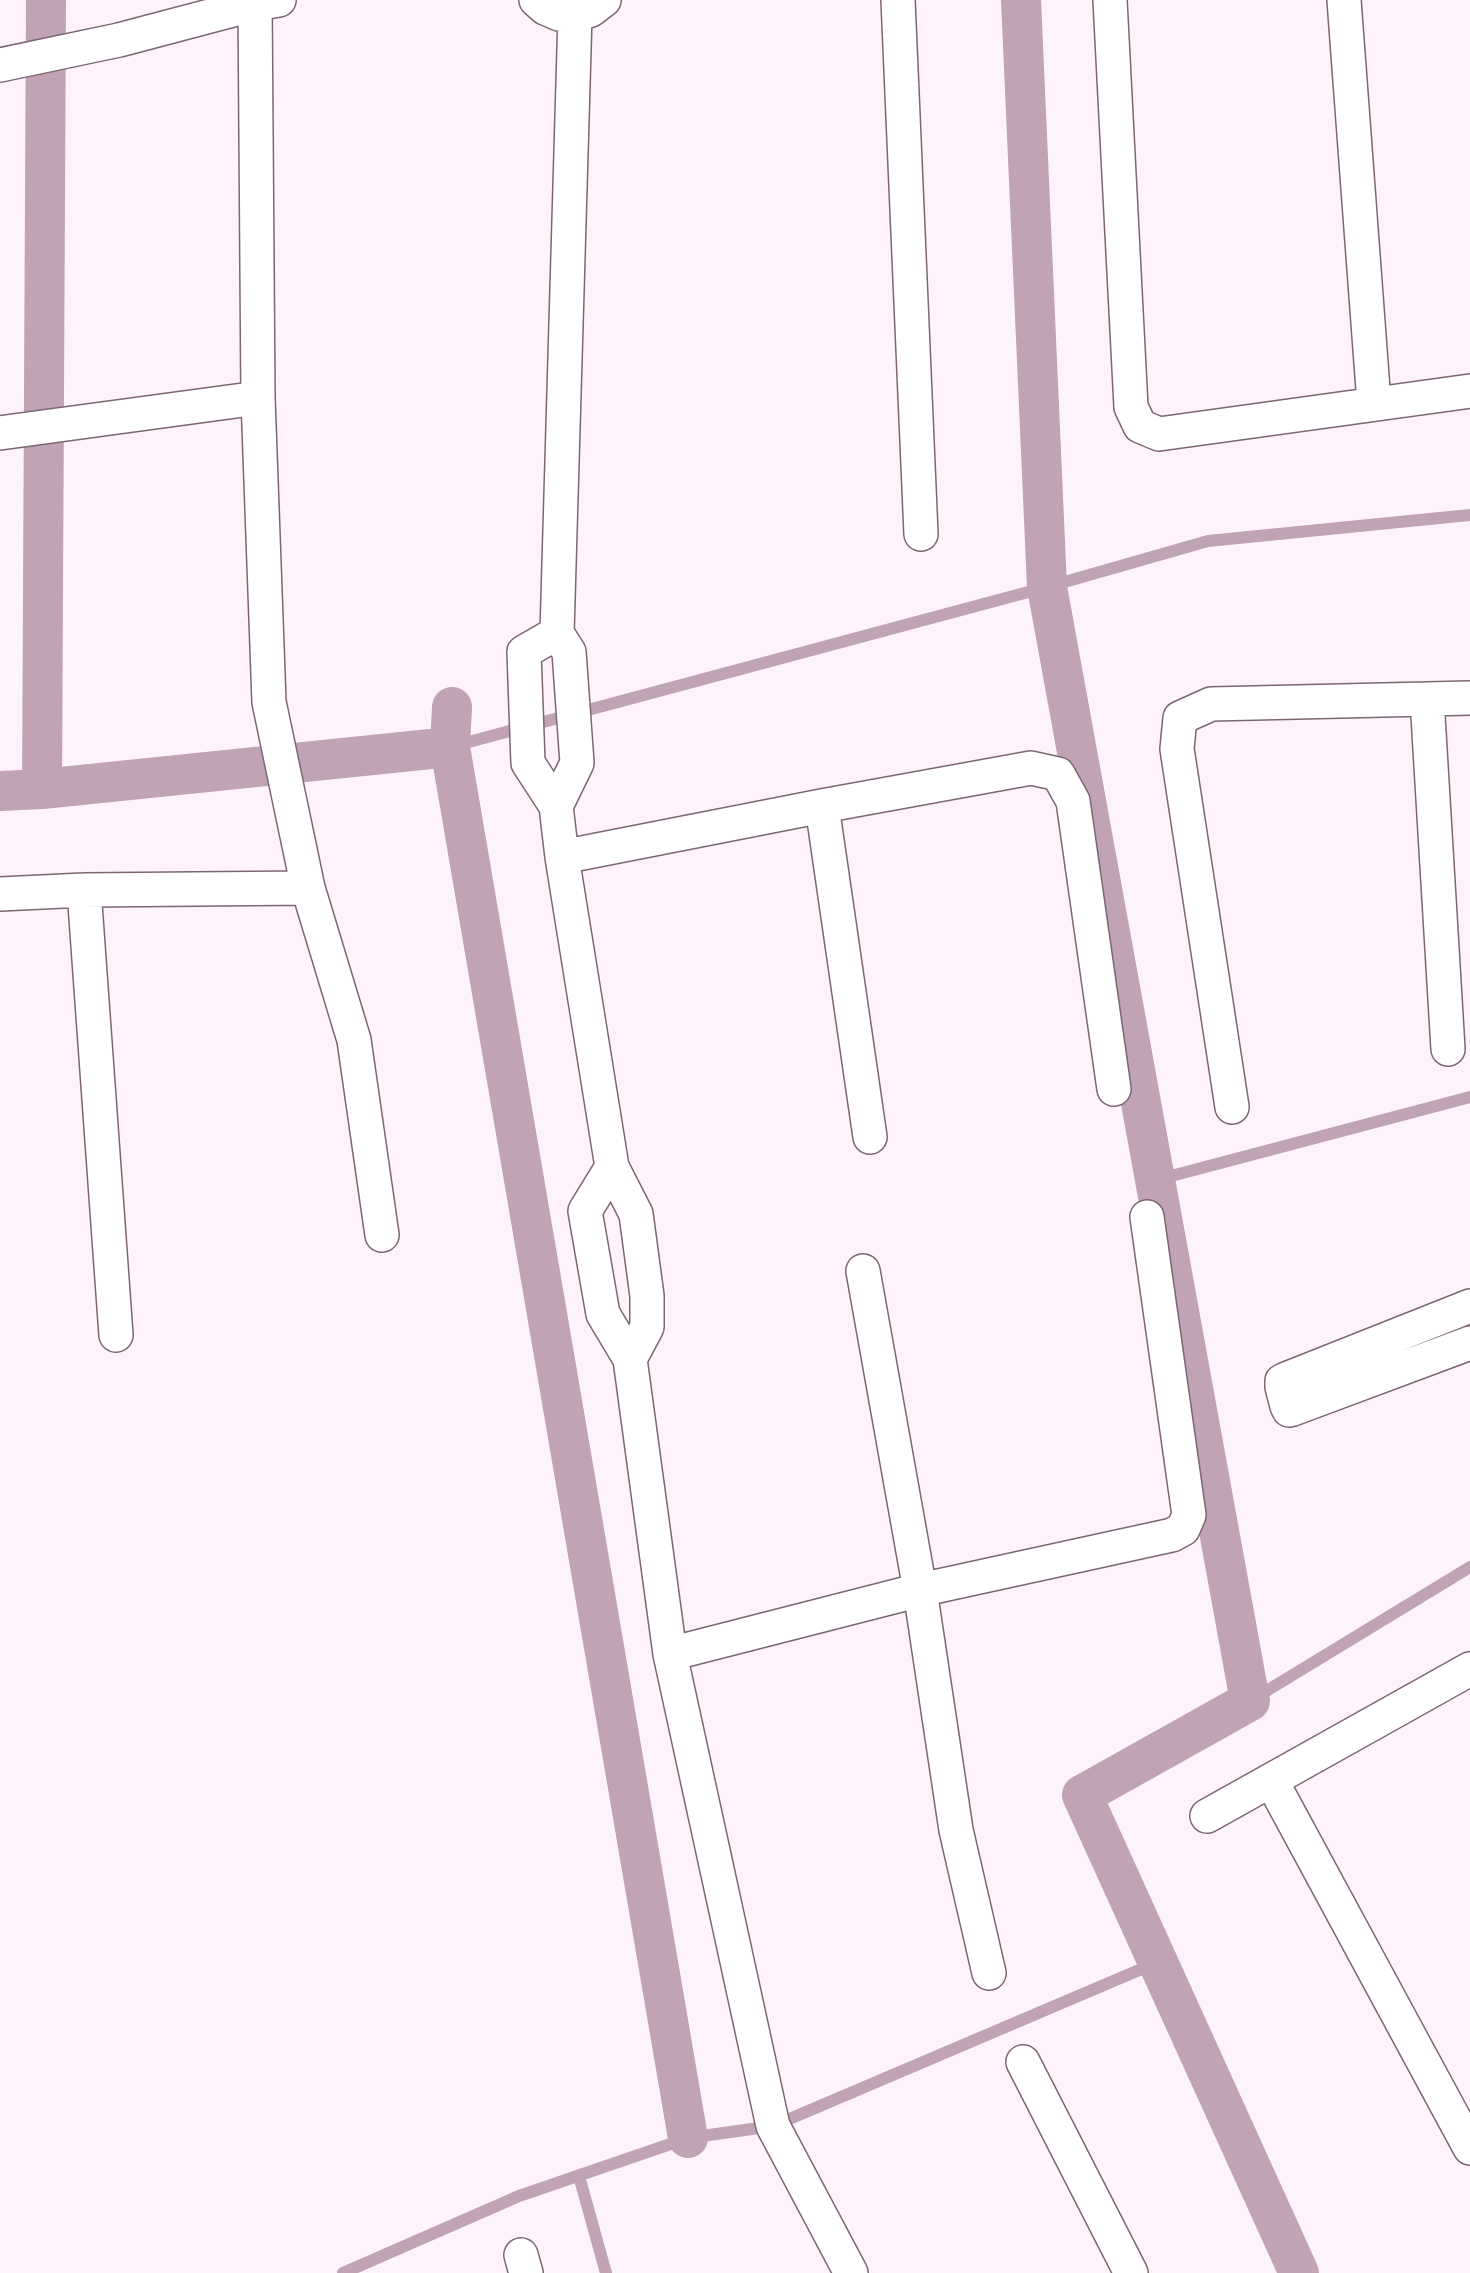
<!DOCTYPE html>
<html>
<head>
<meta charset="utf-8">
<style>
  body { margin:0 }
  canvas { display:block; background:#fef3fa }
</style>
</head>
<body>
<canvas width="1470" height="2273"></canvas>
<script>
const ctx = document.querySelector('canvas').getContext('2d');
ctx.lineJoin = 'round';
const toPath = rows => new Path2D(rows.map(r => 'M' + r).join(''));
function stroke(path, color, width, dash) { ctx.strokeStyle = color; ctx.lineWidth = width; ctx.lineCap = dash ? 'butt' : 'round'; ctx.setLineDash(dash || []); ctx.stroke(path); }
stroke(toPath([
  [450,747,1047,587,1208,541,1470,515],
  [1156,1180,1470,1097],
  [1250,1701,1470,1567],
  [579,2176,606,2273],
  [343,2273,519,2196,688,2138,773,2126,1158,1962]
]), '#c0a3b5', 12);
stroke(toPath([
  [1021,0,1047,587,1250,1701,1082,1795,1299,2273],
  [452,707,450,747,688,2138],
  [42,789,46,0],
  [0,791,42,789,450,747]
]), '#c0a3b5', 40);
const street = toPath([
  [255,0,258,398,269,702,308,888,354,1040,382,1235],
  [536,0,545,8,559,14,575,15,591,10,604,0],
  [898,0,921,534],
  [1110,0,1131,407,1140,426,1159,434,1470,391],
  [1344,0,1374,403],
  [0,65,119,40,255,4,279,0],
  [0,433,258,398],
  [557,633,524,652,528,763,556,806,562,857,612,1167,636,1214,647,1296,647,1327,630,1359],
  [1427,699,1448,1049],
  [556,806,577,763,569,652,557,633,575,15],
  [822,806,870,1137],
  [562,857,822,806,1031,768,1058,774,1073,801,1114,1089],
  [84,890,116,1335],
  [0,894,84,890,308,888],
  [1232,1107,1177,749,1180,718,1211,704,1470,698],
  [612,1167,585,1211,603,1314,630,1359,670,1654,773,2126,851,2273],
  [863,1271,920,1590,956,1830,989,1973],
  [1470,1306,1286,1379,1282,1381,1282,1387,1287,1406,1289,1410,1293,1409,1470,1343],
  [670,1654,920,1590,1172,1535,1183,1529,1189,1515,1147,1217],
  [1271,1780,1470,2148],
  [1207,1816,1470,1669],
  [1023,2062,1131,2273],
  [521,2255,526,2273]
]);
stroke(street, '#7c6674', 36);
stroke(street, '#fff', 33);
</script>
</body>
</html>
